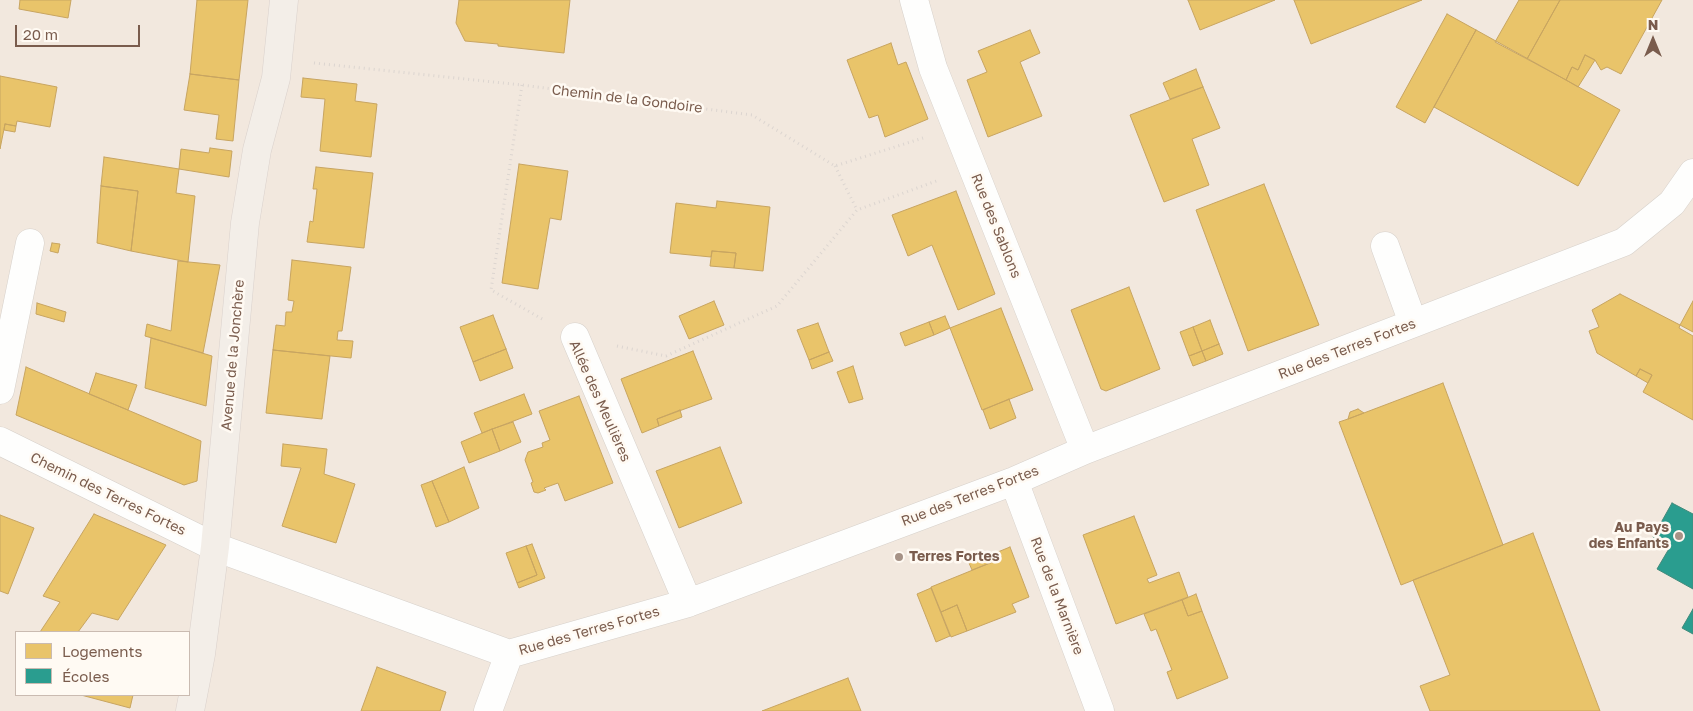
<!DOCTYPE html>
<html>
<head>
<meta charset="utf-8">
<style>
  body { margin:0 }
  #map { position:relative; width:1693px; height:711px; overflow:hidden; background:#f9f5f0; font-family:"Golos Text",sans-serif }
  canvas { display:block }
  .legend { position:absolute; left:15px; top:631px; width:175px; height:65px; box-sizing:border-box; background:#fffaf3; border:1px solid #cabbb1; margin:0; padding:6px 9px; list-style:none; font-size:15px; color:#7a5c4d }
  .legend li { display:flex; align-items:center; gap:10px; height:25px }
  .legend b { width:25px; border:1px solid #cabbb1 }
  .north { position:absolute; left:1628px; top:15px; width:50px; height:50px; -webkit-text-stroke:4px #fffaf3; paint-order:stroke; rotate:0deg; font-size:14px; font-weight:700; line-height:20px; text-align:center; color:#7a5c4d }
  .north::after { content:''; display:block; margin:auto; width:18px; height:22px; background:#7a5c4d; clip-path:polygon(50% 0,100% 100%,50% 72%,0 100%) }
  .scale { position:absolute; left:15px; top:25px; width:125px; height:22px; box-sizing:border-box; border:2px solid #7a5c4d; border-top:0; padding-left:6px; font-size:15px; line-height:18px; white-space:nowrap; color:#7a5c4d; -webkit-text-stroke:4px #fffaf3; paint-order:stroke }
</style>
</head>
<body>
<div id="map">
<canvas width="1693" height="711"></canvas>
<ul class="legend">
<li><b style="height:14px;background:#e9c46a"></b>Logements</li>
<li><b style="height:14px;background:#2a9d8f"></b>Écoles</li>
</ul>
<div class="north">N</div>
<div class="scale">20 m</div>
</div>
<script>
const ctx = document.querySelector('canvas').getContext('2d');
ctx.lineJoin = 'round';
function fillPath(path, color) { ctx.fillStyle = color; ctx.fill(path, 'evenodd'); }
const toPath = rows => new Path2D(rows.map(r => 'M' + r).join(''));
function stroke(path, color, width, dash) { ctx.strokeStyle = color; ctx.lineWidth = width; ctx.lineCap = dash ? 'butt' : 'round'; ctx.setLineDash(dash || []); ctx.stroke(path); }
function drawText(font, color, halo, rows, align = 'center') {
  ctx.font = font + ' "Golos Text",sans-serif'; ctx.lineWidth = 5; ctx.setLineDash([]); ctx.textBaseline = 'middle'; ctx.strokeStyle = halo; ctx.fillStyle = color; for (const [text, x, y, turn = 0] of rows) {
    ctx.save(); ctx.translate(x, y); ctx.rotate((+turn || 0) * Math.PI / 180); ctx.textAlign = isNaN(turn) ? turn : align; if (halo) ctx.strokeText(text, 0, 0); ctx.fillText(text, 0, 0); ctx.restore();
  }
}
fillPath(toPath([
  [0,0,1693,0,1693,711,0,711],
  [16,632,189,632,189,695,16,695]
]), '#f2e8de');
const homes = toPath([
  [20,0,71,0,68,18,19,9,20,0],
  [197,0,248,0,239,80,190,74,197,0],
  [459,0,570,0,564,53,498,46,498,44,465,41,456,23,459,0],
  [1188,0,1275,0,1200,30,1188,0],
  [1294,0,1422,0,1311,44,1294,0],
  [1519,0,1560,0,1527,59,1495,42,1519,0],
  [1560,0,1662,0,1621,74,1607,67,1601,70,1595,60,1585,55,1578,70,1572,67,1566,80,1527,59,1560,0],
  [1447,14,1476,30,1425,123,1396,107,1447,14],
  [1030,30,1040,53,1020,62,1042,116,988,137,967,80,987,72,978,51,1030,30],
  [1476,30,1620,110,1578,186,1434,107,1476,30],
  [891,43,898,65,906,62,928,119,885,137,878,115,869,118,847,60,891,43],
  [1585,55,1595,60,1578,87,1566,80,1572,67,1578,70,1585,55],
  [1196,69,1203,87,1170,99,1163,83,1196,69],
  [190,74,239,80,233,141,216,139,219,115,184,110,190,74],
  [0,76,57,87,50,127,17,121,16,126,5,124,0,149,0,76],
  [303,78,357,84,355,101,377,104,371,157,320,151,325,99,301,97,303,78],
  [1203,87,1220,128,1192,139,1209,185,1164,202,1130,115,1203,87],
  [5,124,16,126,15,132,4,130,5,124],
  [210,148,232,151,229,177,179,169,181,149,209,153,210,148],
  [104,157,179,169,176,193,195,196,188,262,131,251,138,191,101,186,104,157],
  [519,164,568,171,561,220,550,218,538,289,502,283,519,164],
  [316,167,373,173,364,248,307,242,310,221,313,222,317,189,313,189,316,167],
  [1264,184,1319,325,1248,351,1196,210,1264,184],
  [101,186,138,191,131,251,97,243,101,186],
  [956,191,995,294,958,310,932,245,908,256,892,215,956,191],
  [717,201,770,207,763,271,734,268,736,253,712,251,711,257,670,253,676,203,716,208,717,201],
  [52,243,60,244,58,253,50,251,52,243],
  [712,251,736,253,734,268,710,266,712,251],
  [292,260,351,267,342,331,338,331,337,340,353,341,351,358,273,350,276,325,285,326,286,312,292,312,294,301,288,300,292,260],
  [178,261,220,265,203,353,145,336,147,324,171,331,178,261],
  [1129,287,1160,369,1106,391,1101,389,1071,310,1129,287],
  [1620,294,1680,325,1679,328,1693,336,1693,420,1643,392,1652,375,1640,369,1636,376,1597,353,1589,331,1599,327,1592,310,1620,294],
  [714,301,724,325,689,339,679,316,714,301],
  [1693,301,1693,332,1680,325,1693,301],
  [37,303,66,312,64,322,36,314,37,303],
  [1001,308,1033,390,982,410,950,328,1001,308],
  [493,315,506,349,473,362,460,327,493,315],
  [945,316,950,328,934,335,929,322,945,316],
  [1210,320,1219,344,1202,351,1193,327,1210,320],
  [929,322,934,335,905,346,900,333,929,322],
  [818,323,829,352,809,360,797,330,818,323],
  [1193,327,1202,351,1189,356,1180,332,1193,327],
  [151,338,212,356,206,406,145,388,151,338],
  [1219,344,1223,354,1206,361,1202,351,1219,344],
  [506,349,513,368,480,381,473,362,506,349],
  [273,350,330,356,322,419,266,413,273,350],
  [693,351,712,399,657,419,659,426,642,433,621,379,693,351],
  [1202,351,1206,361,1193,366,1189,356,1202,351],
  [829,352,833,361,812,369,809,360,829,352],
  [853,366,863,399,849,403,837,372,853,366],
  [26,367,201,441,197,481,184,485,16,415,26,367],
  [1640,369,1652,375,1648,383,1636,376,1640,369],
  [96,373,137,385,128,410,89,394,96,373],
  [1443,383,1503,545,1401,585,1339,422,1348,419,1443,383],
  [524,394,532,414,482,433,474,413,524,394],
  [579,396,613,483,565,501,558,483,544,488,546,490,538,493,534,492,531,483,533,482,525,460,528,452,543,447,542,443,550,440,539,411,579,396],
  [1009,399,1016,418,990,429,983,410,1009,399],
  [1358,409,1364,413,1348,419,1350,412,1358,409],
  [680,410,682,417,659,426,657,419,680,410],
  [513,422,521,442,500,451,492,429,513,422],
  [492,429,500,451,469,463,461,442,492,429],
  [283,444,327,449,324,474,355,484,336,543,282,526,301,468,281,466,283,444],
  [720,447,742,503,679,528,656,471,720,447],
  [464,467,479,508,449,522,432,481,464,467],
  [432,481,449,522,436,527,421,485,432,481],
  [94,514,166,545,118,620,92,613,78,632,40,632,60,602,43,596,94,514],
  [0,515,34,528,8,594,0,591,0,515],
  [1134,516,1157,575,1147,579,1149,583,1179,572,1188,597,1116,624,1083,535,1134,516],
  [1533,533,1600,711,1430,711,1420,686,1450,675,1413,580,1533,533],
  [532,544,545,578,519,588,517,583,537,575,526,546,532,544],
  [526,546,537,575,517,583,506,553,526,546],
  [1010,547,1029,597,1012,604,1016,612,967,631,957,605,941,612,931,587,995,561,993,554,1010,547],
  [993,554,995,561,972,570,969,563,993,554],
  [931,588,950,636,936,642,917,594,931,588],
  [1196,594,1202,611,1188,616,1182,600,1196,594],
  [1182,600,1188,616,1202,611,1228,678,1177,699,1167,672,1172,670,1156,629,1151,631,1144,614,1182,600],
  [957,605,967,631,951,637,941,612,957,605],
  [377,667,446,692,440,711,361,711,377,667],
  [848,678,861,711,762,711,848,678],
  [81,695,133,695,130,708,81,695]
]);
fillPath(homes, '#e9c46a');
stroke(homes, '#c8a561', 1);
const schools = toPath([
  [1672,503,1693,514,1693,589,1657,569,1670,547,1653,537,1672,503],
  [1693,609,1693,634,1682,628,1693,609]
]);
fillPath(schools, '#2a9d8f');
stroke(schools, '#428a7b', 1);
const minor = toPath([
  [914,0,933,68,1085,450],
  [1385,246,1413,323],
  [575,337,688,603],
  [0,390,30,243],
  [0,441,215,547,509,654,688,603,1014,481,1085,450,1624,242,1672,203,1693,173],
  [1014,481,1100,711],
  [488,711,509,654]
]);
const major = toPath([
  [190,711,201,654,215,547,245,223,257,150,276,78,284,0]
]);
stroke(minor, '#d7d1cb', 29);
stroke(major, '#dad1cc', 29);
stroke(toPath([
  [314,63,522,85,752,115,835,166,923,138],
  [522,85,491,290,544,320],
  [835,166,857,210],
  [617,346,666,356,777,306,857,210,939,180]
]), '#dcd5d0', 3, [1, 4]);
stroke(minor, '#fefefd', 28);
stroke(major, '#f3eee8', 28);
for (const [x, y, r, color] of [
  [1679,536,5,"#a69286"],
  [899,557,5,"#a69286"]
]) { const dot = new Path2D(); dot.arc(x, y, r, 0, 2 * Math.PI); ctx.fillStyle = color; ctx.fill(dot); stroke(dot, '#fffaf3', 2); }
drawText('14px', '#7a5c4d', '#fffaf3', [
  ["Chemin de la Gondoire",627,99,7],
  ["Rue des Sablons",996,226,68],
  ["Rue des Terres Fortes",1347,349,-21],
  ["Avenue de la Jonchère",233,355,-85],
  ["Allée des Meulières",600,401,66],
  ["Chemin des Terres Fortes",108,494,26],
  ["Rue des Terres Fortes",970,496,-21],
  ["Rue de la Marnière",1057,596,69],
  ["Rue des Terres Fortes",589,631,-16]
]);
drawText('bold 14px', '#7a5c4d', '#fffaf3', [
  ["Au Pays",1669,528],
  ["des Enfants",1669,544],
  ["Terres Fortes",909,557,"left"]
], 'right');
</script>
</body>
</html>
